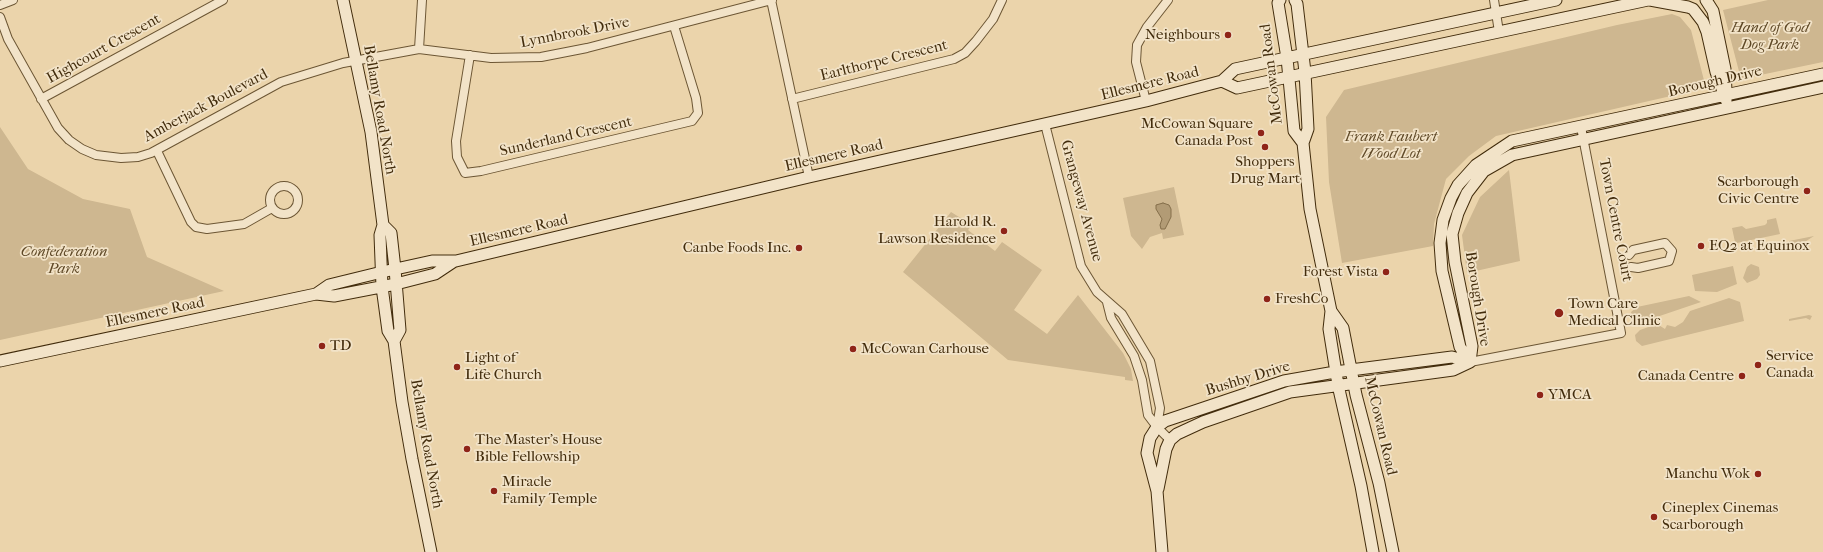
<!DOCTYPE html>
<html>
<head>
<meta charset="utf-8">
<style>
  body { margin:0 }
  canvas { display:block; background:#ebd4ab }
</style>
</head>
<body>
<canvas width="1823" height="552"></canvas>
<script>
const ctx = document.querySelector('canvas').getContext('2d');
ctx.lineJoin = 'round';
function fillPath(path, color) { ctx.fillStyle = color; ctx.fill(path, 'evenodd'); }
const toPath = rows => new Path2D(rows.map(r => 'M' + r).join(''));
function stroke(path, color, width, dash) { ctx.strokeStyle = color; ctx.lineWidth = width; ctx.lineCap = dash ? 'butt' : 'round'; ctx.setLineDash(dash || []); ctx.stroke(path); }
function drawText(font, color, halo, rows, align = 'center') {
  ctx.font = font + ' "IM FELL French Canon",serif'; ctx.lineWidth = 3.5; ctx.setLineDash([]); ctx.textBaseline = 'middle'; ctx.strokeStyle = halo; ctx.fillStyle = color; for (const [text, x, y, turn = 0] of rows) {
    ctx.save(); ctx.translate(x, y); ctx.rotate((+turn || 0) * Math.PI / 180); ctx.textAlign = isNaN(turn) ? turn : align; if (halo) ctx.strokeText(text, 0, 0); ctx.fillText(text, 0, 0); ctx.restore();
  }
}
fillPath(toPath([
  [1768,0,1823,0,1823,62,1741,79,1723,10],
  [1672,14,1680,17,1691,30,1706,88,1496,136,1469,156,1446,179,1434,224,1433,246,1342,263,1329,182,1326,117,1344,90,1617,25],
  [0,127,28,169,83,199,130,209,147,257,224,291,0,340],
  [1509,170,1520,261,1467,273,1462,235,1480,197],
  [1174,187,1184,235,1163,239,1162,233,1150,237,1142,249,1131,236,1123,198],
  [951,212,972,225,968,230,995,251,1002,242,1042,270,1014,310,1047,334,1078,295,1123,353,1131,369,1133,381,1125,380,1125,377,1008,360,903,272],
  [1776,218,1780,234,1737,243,1735,242,1732,228,1742,226,1746,229,1765,225,1767,223,1767,220],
  [1814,236,1800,245,1790,247,1789,241],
  [1751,264,1759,267,1760,275,1757,279,1747,283,1743,278,1747,267],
  [1733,266,1737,284,1717,292,1695,291,1692,275],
  [1689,296,1701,302,1633,325,1631,312,1637,307],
  [1729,298,1740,302,1744,321,1642,346,1636,341,1635,335,1640,330,1657,324,1665,329,1667,325,1675,327,1683,322,1690,311],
  [1809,315,1812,316,1810,320,1806,318,1789,321,1789,319]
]), '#ceb790');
const water = toPath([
  [1163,203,1169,205,1171,209,1171,217,1165,229,1161,229,1160,225,1162,219,1156,209,1156,205,1163,203]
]);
fillPath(water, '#b29b75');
stroke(water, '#856f4b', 1);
const street = toPath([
  [771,0,809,177],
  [1494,0,1499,32],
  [0,5,13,0],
  [0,17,8,39,58,128,69,140,82,149,96,155,121,158,138,157,151,153,281,82,343,63,419,49,491,58,541,57,587,48,772,0],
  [419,49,422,0],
  [470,55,456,141,457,157,465,173,481,171,692,121,698,113,696,98,674,26],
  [41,99,223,0],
  [792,99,954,59,965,53,976,41,993,19,1002,0],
  [1146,101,1136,62,1137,45,1147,27,1168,0],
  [1045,124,1081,266,1097,292,1122,314,1150,361,1160,408,1157,427],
  [157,151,191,222,196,227,207,229,244,224,272,208],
  '270 200a14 14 0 1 1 28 0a14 14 0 1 1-28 0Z',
  [1629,255,1633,250,1665,243,1672,251,1669,261,1638,268,1631,267],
  [1107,302,1111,318,1134,356,1142,380,1148,415,1157,427,1170,440],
  [1470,362,1621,333,1581,127]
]);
const secondary = toPath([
  [343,0,371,132,383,225,380,235,382,287,388,331,394,341,402,402,412,459,431,552],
  [1280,0,1278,3,1287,58,1294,131,1303,143],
  [1295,0,1297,4,1305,72,1308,129,1303,143,1310,209,1331,311,1329,329,1338,385,1361,486,1373,552],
  [1650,0,1688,7,1693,9,1703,22,1707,32,1716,72,1726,100],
  [1706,0,1713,11,1725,69,1726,91],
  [1222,81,1237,88,1648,0],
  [383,225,391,233,395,269,400,330,394,341],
  [316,294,329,285,382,272,432,261,456,261,809,177,1146,101,1222,81,1235,69,1556,0],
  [1331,311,1343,328,1356,395,1379,483,1393,552],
  [0,361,316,294,334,296,396,284,435,274,453,262],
  [1470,362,1460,347,1442,271,1440,243,1443,220,1451,198,1458,185,1476,165,1512,141,1823,74],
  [1470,362,1472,346,1455,262,1452,234,1458,213,1467,193,1484,171,1512,155,1823,87],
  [1158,489,1166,449,1170,440,1177,434,1203,422,1290,392,1453,370,1470,362],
  [1162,552,1157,491,1147,453,1150,438,1157,427,1165,421,1284,381,1335,372,1452,357,1470,362]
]);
stroke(street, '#6c5634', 10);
stroke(secondary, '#422c0c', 13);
stroke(street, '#f2e3c8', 8);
stroke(secondary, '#f2e3c8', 11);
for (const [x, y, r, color] of [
  [1228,35,4,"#8f2418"],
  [1261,133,4,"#8f2418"],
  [1265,147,4,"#8f2418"],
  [1807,191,4,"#8f2418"],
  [1004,231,4,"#8f2418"],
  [1701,246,4,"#8f2418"],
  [799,248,4,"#8f2418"],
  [1386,272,4,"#8f2418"],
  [1267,299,4,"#8f2418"],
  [1559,313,5,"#8f2418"],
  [322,346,4,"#8f2418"],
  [853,349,4,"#8f2418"],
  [1758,365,4,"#8f2418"],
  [457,367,4,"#8f2418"],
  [1742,376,4,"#8f2418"],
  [1540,395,4,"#8f2418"],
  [467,449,4,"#8f2418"],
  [1758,474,4,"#8f2418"],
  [494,491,4,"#8f2418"],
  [1654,517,4,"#8f2418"]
]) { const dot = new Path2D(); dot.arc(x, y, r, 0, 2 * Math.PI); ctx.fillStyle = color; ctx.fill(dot); stroke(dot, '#f2e3c8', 1.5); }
drawText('italic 15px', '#5e4826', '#f2e3c8', [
  ["Hand of God",1770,28],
  ["Dog Park",1770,45],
  ["Frank Faubert",1391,137],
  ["Wood Lot",1391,154],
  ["Confederation",64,252],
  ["Park",64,269]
]);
drawText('15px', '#422c0c', '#f2e3c8', [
  ["Lynnbrook Drive",575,33,-11],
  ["Highcourt Crescent",104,49,-29],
  ["Earlthorpe Crescent",884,61,-14],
  ["McCowan Road",1272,74,-97],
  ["Borough Drive",1715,82,-13],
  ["Ellesmere Road",1150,84,-14],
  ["Amberjack Boulevard",206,106,-28],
  ["Bellamy Road North",379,110,80],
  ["Sunderland Crescent",566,137,-13],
  ["Ellesmere Road",834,156,-13],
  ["Grangeway Avenue",1081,201,75],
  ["Town Centre Court",1615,220,79],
  ["Ellesmere Road",519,231,-13],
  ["Borough Drive",1477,299,81],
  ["Ellesmere Road",155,313,-12],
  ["Bushby Drive",1248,379,-17],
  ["McCowan Road",1380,426,77],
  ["Bellamy Road North",426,444,80]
]);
drawText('15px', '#422c0c', '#f2e3c8', [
  ["Neighbours",1220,35,"right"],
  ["McCowan Square",1253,124,"right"],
  ["Canada Post",1253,141,"right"],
  ["Shoppers",1265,162,"center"],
  ["Drug Mart",1265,179,"center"],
  ["Scarborough",1799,182,"right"],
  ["Civic Centre",1799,199,"right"],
  ["Harold R.",996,222,"right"],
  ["Lawson Residence",996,239,"right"],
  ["EQ2 at Equinox",1709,246],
  ["Canbe Foods Inc.",791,248,"right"],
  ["Forest Vista",1378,272,"right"],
  ["FreshCo",1275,299],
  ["Town Care",1568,304],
  ["Medical Clinic",1568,321],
  ["TD",330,346],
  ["McCowan Carhouse",861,349],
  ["Service",1766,356],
  ["Canada",1766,373],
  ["Light of",465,358],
  ["Life Church",465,375],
  ["Canada Centre",1734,376,"right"],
  ["YMCA",1548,395],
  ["The Master's House",475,440],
  ["Bible Fellowship",475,457],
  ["Manchu Wok",1750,474,"right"],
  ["Miracle",502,482],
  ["Family Temple",502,499],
  ["Cineplex Cinemas",1662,508],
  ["Scarborough",1662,525]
], 'left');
</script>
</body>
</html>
